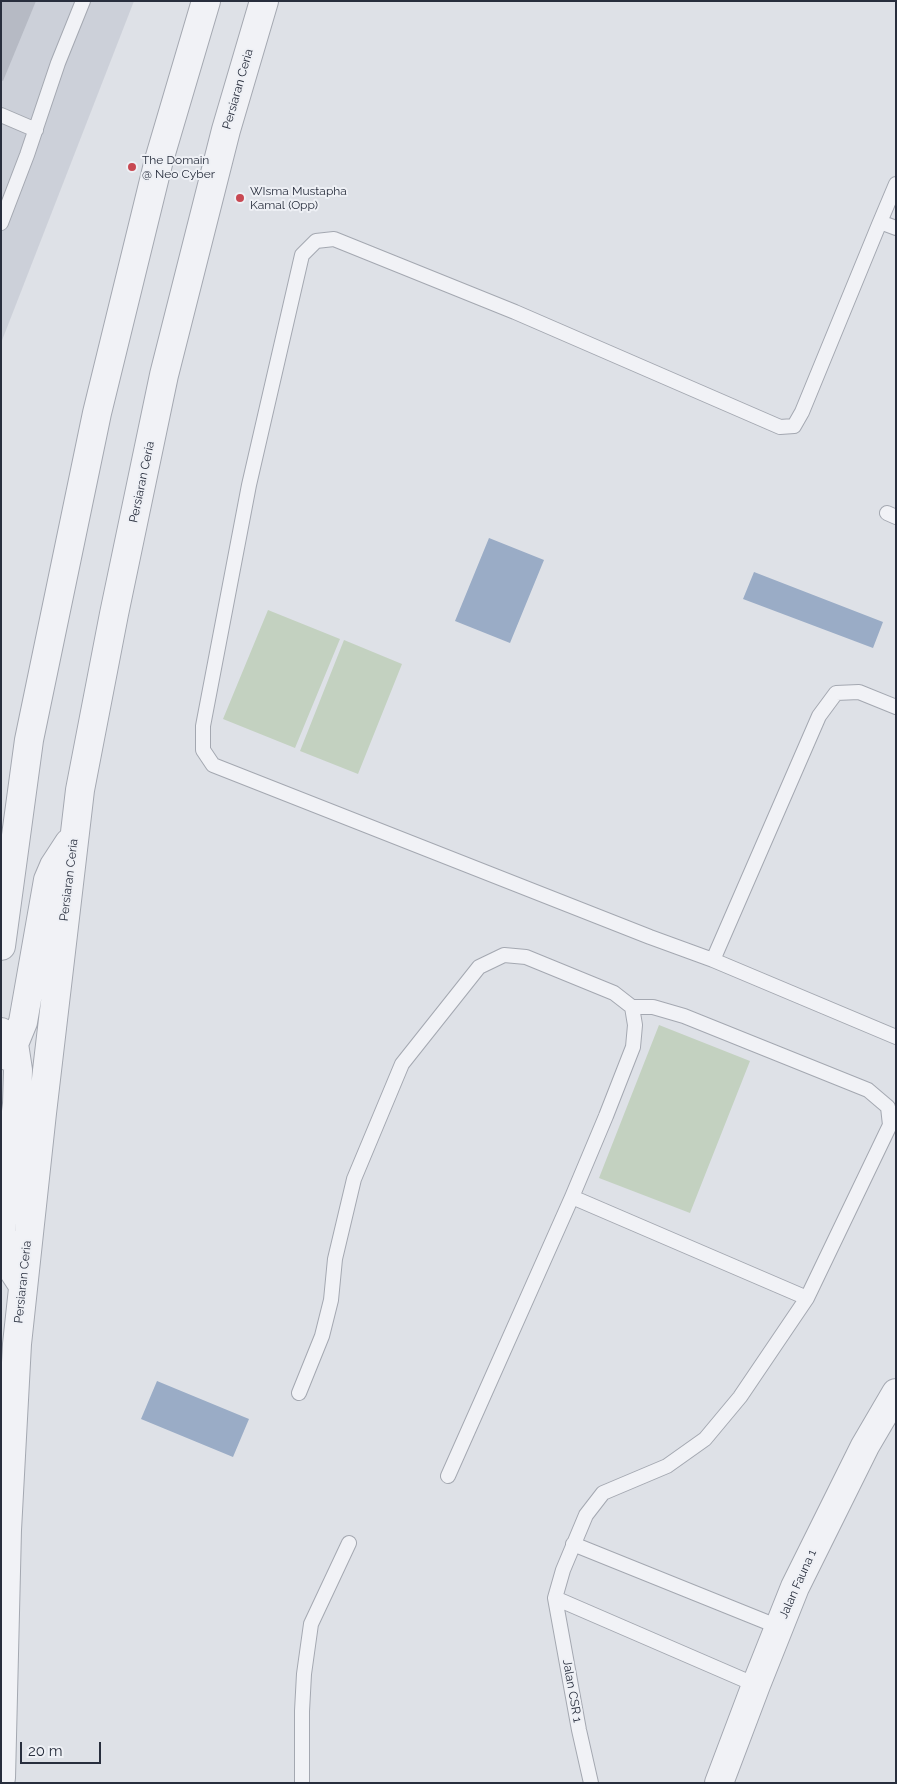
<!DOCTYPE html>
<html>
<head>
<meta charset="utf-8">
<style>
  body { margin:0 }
  #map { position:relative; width:897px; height:1784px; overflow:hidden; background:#dee1e7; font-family:Raleway,sans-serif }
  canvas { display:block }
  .frame { position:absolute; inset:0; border:2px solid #282e3d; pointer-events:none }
  .scale { position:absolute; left:20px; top:1742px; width:81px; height:22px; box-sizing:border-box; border:2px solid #282e3d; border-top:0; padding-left:6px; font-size:15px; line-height:18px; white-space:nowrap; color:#282e3d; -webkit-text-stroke:4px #eef0f5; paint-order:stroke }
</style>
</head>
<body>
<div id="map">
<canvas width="897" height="1784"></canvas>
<div class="frame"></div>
<div class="scale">20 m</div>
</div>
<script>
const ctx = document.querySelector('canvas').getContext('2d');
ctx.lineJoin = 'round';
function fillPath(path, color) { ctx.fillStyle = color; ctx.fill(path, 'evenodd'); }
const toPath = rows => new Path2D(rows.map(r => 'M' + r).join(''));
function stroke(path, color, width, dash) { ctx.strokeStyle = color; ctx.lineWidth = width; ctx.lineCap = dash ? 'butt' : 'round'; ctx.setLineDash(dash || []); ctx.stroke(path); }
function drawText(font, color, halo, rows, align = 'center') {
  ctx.font = font + ' Raleway,sans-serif'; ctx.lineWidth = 4; ctx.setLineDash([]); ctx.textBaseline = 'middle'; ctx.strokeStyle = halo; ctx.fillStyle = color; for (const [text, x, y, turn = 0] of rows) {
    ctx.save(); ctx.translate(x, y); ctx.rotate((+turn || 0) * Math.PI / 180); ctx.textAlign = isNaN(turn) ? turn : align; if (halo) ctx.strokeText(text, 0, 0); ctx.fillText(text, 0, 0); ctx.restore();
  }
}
fillPath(toPath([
  [1,1,134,1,1,343]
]), '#ccd0d9');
fillPath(toPath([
  [268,610,340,639,295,748,223,719],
  [344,640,402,664,358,774,300,751],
  [659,1025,750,1061,690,1213,599,1178]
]), '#c3d1c0');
fillPath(toPath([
  [489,538,544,560,510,643,455,621],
  [754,572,883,622,873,648,743,599],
  [157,1381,249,1419,233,1457,141,1419]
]), '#9aacc6');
fillPath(toPath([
  [1,1,36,1,3,81,1,80]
]), '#b6bac4');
const service = toPath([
  [1,115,36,130],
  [880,222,896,184],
  [1,223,27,155,58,63,83,1],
  [896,228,880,222,802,412,794,426,780,427,515,312,334,239,316,241,302,255,249,485,203,726,203,750,213,765,650,937,713,960,896,1037],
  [887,513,896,517],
  [713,960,819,716,836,693,859,692,896,707],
  [572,1197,807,1298],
  [299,1393,322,1336,331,1300,335,1259,354,1179,402,1064,479,967,504,955,526,957,614,993,632,1007,635,1025,633,1047,606,1116,572,1197,448,1476],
  [573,1544,779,1627],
  [555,1598,756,1685],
  [302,1783,302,1711,304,1674,311,1624,349,1543],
  [591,1783,579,1730,555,1598,563,1570,586,1515,603,1493,667,1466,705,1439,740,1397,807,1298,890,1125,888,1107,868,1090,684,1016,653,1007,632,1007]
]);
const tertiary = toPath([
  [1,946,29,740,97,413,159,160,206,1],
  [1,1032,10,1038,14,1044,18,1070,17,1104,1,1230,2,1246,5,1258,22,1284],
  [7,1056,14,1044,23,1022,48,880,54,866,69,843],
  [1,1778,7,1530,17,1344,42,1113,80,790,114,614,164,375,226,130,264,1],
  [719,1783,756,1685,795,1587,865,1446,896,1393]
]);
stroke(service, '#a4a8b1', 16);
stroke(tertiary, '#a4a8b1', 30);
stroke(service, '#f1f2f6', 14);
stroke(tertiary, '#f1f2f6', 28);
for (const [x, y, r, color] of [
  [132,167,5,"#c84852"],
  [240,198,5,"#c84852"]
]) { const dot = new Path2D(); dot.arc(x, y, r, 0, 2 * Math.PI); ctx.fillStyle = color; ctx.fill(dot); stroke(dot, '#eef0f5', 2); }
drawText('12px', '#282e3d', '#eef0f5', [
  ["Persiaran Ceria",238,89,-74],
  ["Persiaran Ceria",142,482,-78],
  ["Persiaran Ceria",69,880,-83],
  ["Persiaran Ceria",23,1282,-84],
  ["Jalan Fauna 1",798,1584,-66],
  ["Jalan CSR 1",572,1691,80]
]);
drawText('12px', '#282e3d', '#eef0f5', [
  ["The Domain",142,160],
  ["@ Neo Cyber",142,174],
  ["WIsma Mustapha",250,191],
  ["Kamal (Opp)",250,205]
], 'left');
</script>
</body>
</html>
